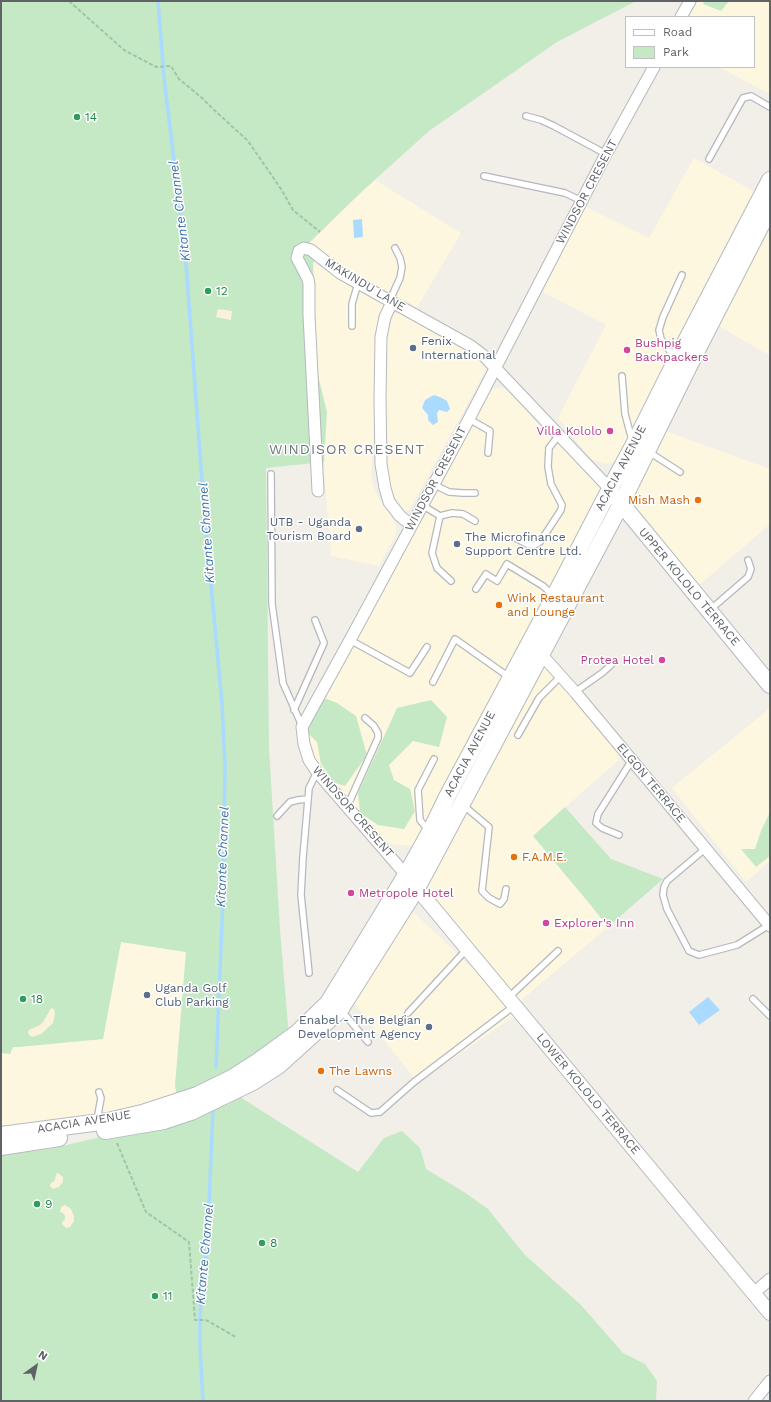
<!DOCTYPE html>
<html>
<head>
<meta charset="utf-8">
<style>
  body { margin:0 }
  #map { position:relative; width:771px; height:1402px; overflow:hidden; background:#f1efe8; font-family:"Work Sans",sans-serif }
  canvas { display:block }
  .frame { position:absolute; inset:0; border:2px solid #5f6368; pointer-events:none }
  .legend { position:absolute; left:625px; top:16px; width:130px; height:52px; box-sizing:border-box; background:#fff; border:1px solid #bfc1c3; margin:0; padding:5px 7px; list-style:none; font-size:12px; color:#5f6368 }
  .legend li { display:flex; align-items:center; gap:8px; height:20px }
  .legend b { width:20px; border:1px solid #bfc1c3 }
  .north { position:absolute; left:16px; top:1346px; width:40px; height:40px; -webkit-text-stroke:3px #fff; paint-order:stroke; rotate:33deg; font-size:11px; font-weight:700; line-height:16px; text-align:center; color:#5f6368 }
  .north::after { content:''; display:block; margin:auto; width:14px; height:18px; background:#5f6368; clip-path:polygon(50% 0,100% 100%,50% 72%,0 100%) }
</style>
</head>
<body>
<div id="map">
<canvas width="771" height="1402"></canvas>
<div class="frame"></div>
<ul class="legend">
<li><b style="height:5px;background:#fff"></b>Road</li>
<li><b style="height:11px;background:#c5e8c5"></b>Park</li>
</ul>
<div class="north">N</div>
</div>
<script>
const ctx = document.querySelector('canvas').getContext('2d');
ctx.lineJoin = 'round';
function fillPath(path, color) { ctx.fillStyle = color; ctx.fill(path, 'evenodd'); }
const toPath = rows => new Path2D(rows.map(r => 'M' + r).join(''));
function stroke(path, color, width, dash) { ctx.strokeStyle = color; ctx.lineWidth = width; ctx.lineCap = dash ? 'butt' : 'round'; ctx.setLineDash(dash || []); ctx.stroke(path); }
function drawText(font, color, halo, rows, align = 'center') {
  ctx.font = font + ' "Work Sans",sans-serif'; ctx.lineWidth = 3; ctx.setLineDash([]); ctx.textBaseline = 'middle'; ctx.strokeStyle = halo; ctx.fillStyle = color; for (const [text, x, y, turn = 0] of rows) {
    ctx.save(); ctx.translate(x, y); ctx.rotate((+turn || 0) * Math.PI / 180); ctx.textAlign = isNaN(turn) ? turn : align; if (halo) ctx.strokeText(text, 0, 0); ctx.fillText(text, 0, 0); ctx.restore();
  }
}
fillPath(toPath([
  [698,1,770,1,770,94,719,67,754,67,754,17,689,17],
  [694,158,755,192,710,276,670,360,616,461,605,464,591,459,558,418,606,325,543,292,584,206,649,238],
  [375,180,461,233,416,309,305,247],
  [770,204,770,356,714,323],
  [313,263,380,300,383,304,384,309,377,329,375,416,371,475,374,490,396,525,396,534,379,566,331,556,324,472,327,412,317,372],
  [397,312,475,355,485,363,486,370,409,511,405,511,391,491,384,468,383,442,387,328,389,319],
  [501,388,507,390,512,394,548,436,598,478,603,486,555,584,507,666,468,747,414,846,389,844,354,807,318,765,309,749,307,738,309,719,486,393,494,389],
  [660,429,770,469,770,524,699,585,660,542,642,527,626,493],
  [533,660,547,665,623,756,533,836,608,927,520,1001,431,895,427,882],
  [770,708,770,861,746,882,672,788],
  [411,910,474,970,514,1016,418,1083,351,999],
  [121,942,186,952,175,1086,178,1100,1,1133,1,1045,103,1039]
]), '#fef7e0');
fillPath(toPath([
  [1,1,636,1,557,42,429,131,359,194,305,247,319,255,313,263,317,372,327,412,324,462,266,468,269,749,280,929,289,1038,178,1100,175,1086,186,952,121,942,103,1039,19,1047,13,1047,10,1054,1,1053],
  [704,1,729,1,721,11,703,4],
  [321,697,337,703,356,716,367,755,345,786,335,783,321,764,317,742,307,732],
  [431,700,447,717,439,747,413,741,389,765,394,780,410,789,415,811,404,829,378,825,360,813,358,793,397,708],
  [565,807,611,859,663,879,608,927,590,904,533,836],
  [770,812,770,856,756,867,741,849,755,849,761,831],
  [240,1097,358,1172,384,1138,402,1131,420,1148,426,1169,464,1192,488,1209,524,1254,581,1305,623,1353,645,1364,657,1381,656,1401,1,1401,1,1155,50,1149,193,1115,229,1104]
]), '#c5e8c5');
fillPath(toPath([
  [218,309,232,311,231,320,216,317],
  [51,1008,54,1009,55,1013,53,1023,41,1034,32,1037,29,1035,28,1032,29,1030,40,1025,43,1022],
  [58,1173,63,1177,63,1182,59,1187,53,1189,50,1186,50,1184,55,1180,56,1174],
  [65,1205,71,1209,74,1216,74,1221,70,1227,66,1228,62,1224,62,1222,65,1219,65,1216,63,1213,60,1212,61,1207]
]), '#fbf3d9');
fillPath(toPath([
  [362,219,363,237,354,238,353,220],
  [434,395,442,398,447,401,450,409,447,412,439,410,437,413,438,422,433,425,428,420,428,415,422,408,425,400],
  [708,997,720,1010,699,1025,689,1012]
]), '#aadaff');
stroke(toPath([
  [158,1,164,78,185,250,204,508,222,704,225,765,223,898,216,1067],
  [203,1401,200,1346,200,1314,208,1231,213,1108]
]), '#aadaff', 3.5);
const service = toPath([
  [526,116,541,120,554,126,606,154],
  [709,159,743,98,751,96,770,107],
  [484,176,565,193,582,201],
  [390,300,400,278,402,267,400,258,395,248],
  [352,326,352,304,358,283],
  [675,358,661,339,659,330,663,317,682,275],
  [622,376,625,414,632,440],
  [469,419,490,431,488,453],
  [649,452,680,472],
  [271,474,272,604,283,683,302,726],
  [433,484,449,492,463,493,475,493],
  [422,505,440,516,432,553,437,568,451,581],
  [440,516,452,513,463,514,475,521],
  [515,538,529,545,535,545,540,542,561,510,562,505,551,484,548,467,549,448,559,435],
  [476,589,486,574,497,581,507,564,543,586,553,595],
  [711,609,748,577,751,569,748,560],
  [350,640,410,673,427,647],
  [433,682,455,639,509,677],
  [575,692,602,673,611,665],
  [294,710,324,643,315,620],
  [518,735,539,698,561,676],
  [463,805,489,827,482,891,489,898,500,904,504,899,506,889],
  [347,807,378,738,378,733,374,726,365,718],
  [277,816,290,802,298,800,308,799],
  [428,830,420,820,418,790,434,759],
  [619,835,602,828,596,823,598,814,632,760],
  [706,848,667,881,664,887,663,895,667,909,689,951,699,955,737,945,769,925],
  [309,973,301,895,303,857,309,788,317,772],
  [508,998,558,951],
  [753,999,770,1016],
  [341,1010,368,1042],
  [408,1013,467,949],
  [337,1090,371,1113,380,1112,414,1082,514,1006],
  [97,1120,101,1098,99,1092]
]);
const minor = toPath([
  [681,17,690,1],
  [392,302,385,317,381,337,380,399,381,464,385,488,389,502,400,516,411,525],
  [318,491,309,315,309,284,308,279,297,258,299,251,304,248,311,250,340,273,471,346,484,356,610,489],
  [536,652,541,654,575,692,770,926],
  [406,875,317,772,309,760,304,744,302,727,350,640,469,419,606,154,654,67],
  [754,1293,770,1279],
  [754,1401,770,1381]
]);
const tertiary = toPath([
  [410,880,770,1313]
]);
const secondary = toPath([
  [616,497,770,685],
  [105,1131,164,1121,191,1112,253,1082,278,1066,340,1010,417,888,431,862,621,504,691,362,770,208],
  [1,1135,108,1121,142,1113,197,1095,232,1078,257,1062,297,1033,328,1003,406,875,430,832,447,797,554,597,610,489,633,446,676,360,770,180],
  [1,1147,59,1138]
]);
stroke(service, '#b5b8bc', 8);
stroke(minor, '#b5b8bc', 13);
stroke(tertiary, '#b5b8bc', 16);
stroke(secondary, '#b6babf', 18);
stroke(toPath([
  [69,1,124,50,156,67,171,66,179,79,202,98,212,108,248,141,281,189,293,210,320,232],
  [117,1143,146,1212,189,1242,195,1320,206,1320,236,1337]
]), '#9cc7a9', 2, [4, 2]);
stroke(service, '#fff', 5.5);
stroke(minor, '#fff', 11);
stroke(tertiary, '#fff', 14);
stroke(secondary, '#fff', 16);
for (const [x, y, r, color] of [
  [77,117,4,"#2e9e5b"],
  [208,291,4,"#2e9e5b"],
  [413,348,4,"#5c6f8a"],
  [627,350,4,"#d1479c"],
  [610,431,4,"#d1479c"],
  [698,500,4,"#e8710a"],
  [359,529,4,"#5c6f8a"],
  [457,544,4,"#5c6f8a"],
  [499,605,4,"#e8710a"],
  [662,660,4,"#d1479c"],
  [514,857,4,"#e8710a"],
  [351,893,4,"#d1479c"],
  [546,923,4,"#d1479c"],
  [147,995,4,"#5c6f8a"],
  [23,999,4,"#2e9e5b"],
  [429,1027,4,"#5c6f8a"],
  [321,1071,4,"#e8710a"],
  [37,1204,4,"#2e9e5b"],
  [262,1243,4,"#2e9e5b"],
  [155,1296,4,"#2e9e5b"]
]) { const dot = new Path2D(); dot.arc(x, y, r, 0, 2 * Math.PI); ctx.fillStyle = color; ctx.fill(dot); stroke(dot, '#fff', 1.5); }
drawText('12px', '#27864d', '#fff', [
  ["14",85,117],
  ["12",216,291],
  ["18",31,999],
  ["9",45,1204],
  ["8",270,1243],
  ["11",163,1296]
], 'left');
drawText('12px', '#5f6368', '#fff', [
  ["WINDSOR CRESENT",587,192,-62],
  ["MAKINDU LANE",365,285,31],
  ["ACACIA AVENUE",621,468,-62],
  ["WINDSOR CRESENT",436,479,-62],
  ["UPPER KOLOLO TERRACE",689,587,50],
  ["ACACIA AVENUE",470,754,-62],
  ["ELGON TERRACE",651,783,50],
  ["WINDSOR CRESENT",353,812,49],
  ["LOWER KOLOLO TERRACE",588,1094,50],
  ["ACACIA AVENUE",84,1122,-9]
]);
drawText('12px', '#4e5e75', '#fff', [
  ["Fenix",421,341],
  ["International",421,355],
  ["UTB - Uganda",351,522,"right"],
  ["Tourism Board",351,536,"right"],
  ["The Microfinance",465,537],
  ["Support Centre Ltd.",465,551],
  ["Uganda Golf",155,988],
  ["Club Parking",155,1002],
  ["Enabel - The Belgian",421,1020,"right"],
  ["Development Agency",421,1034,"right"]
], 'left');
drawText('12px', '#b23c85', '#fff', [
  ["Bushpig",635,343],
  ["Backpackers",635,357],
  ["Villa Kololo",602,431,"right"],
  ["Protea Hotel",654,660,"right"],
  ["Metropole Hotel",359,893],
  ["Explorer's Inn",554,923]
], 'left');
drawText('12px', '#c56008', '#fff', [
  ["Mish Mash",690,500,"right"],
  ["Wink Restaurant",507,598],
  ["and Lounge",507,612],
  ["F.A.M.E.",522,857],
  ["The Lawns",329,1071]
], 'left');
drawText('italic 13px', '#4174aa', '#fff', [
  ["Kitante Channel",180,211,-97],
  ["Kitante Channel",207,533,-94],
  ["Kitante Channel",223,857,-88],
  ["Kitante Channel",205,1254,-85]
]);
ctx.letterSpacing = '1px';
drawText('14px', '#70757a', '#fff', [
  ["WINDISOR CRESENT",347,450]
]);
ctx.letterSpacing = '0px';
</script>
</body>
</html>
